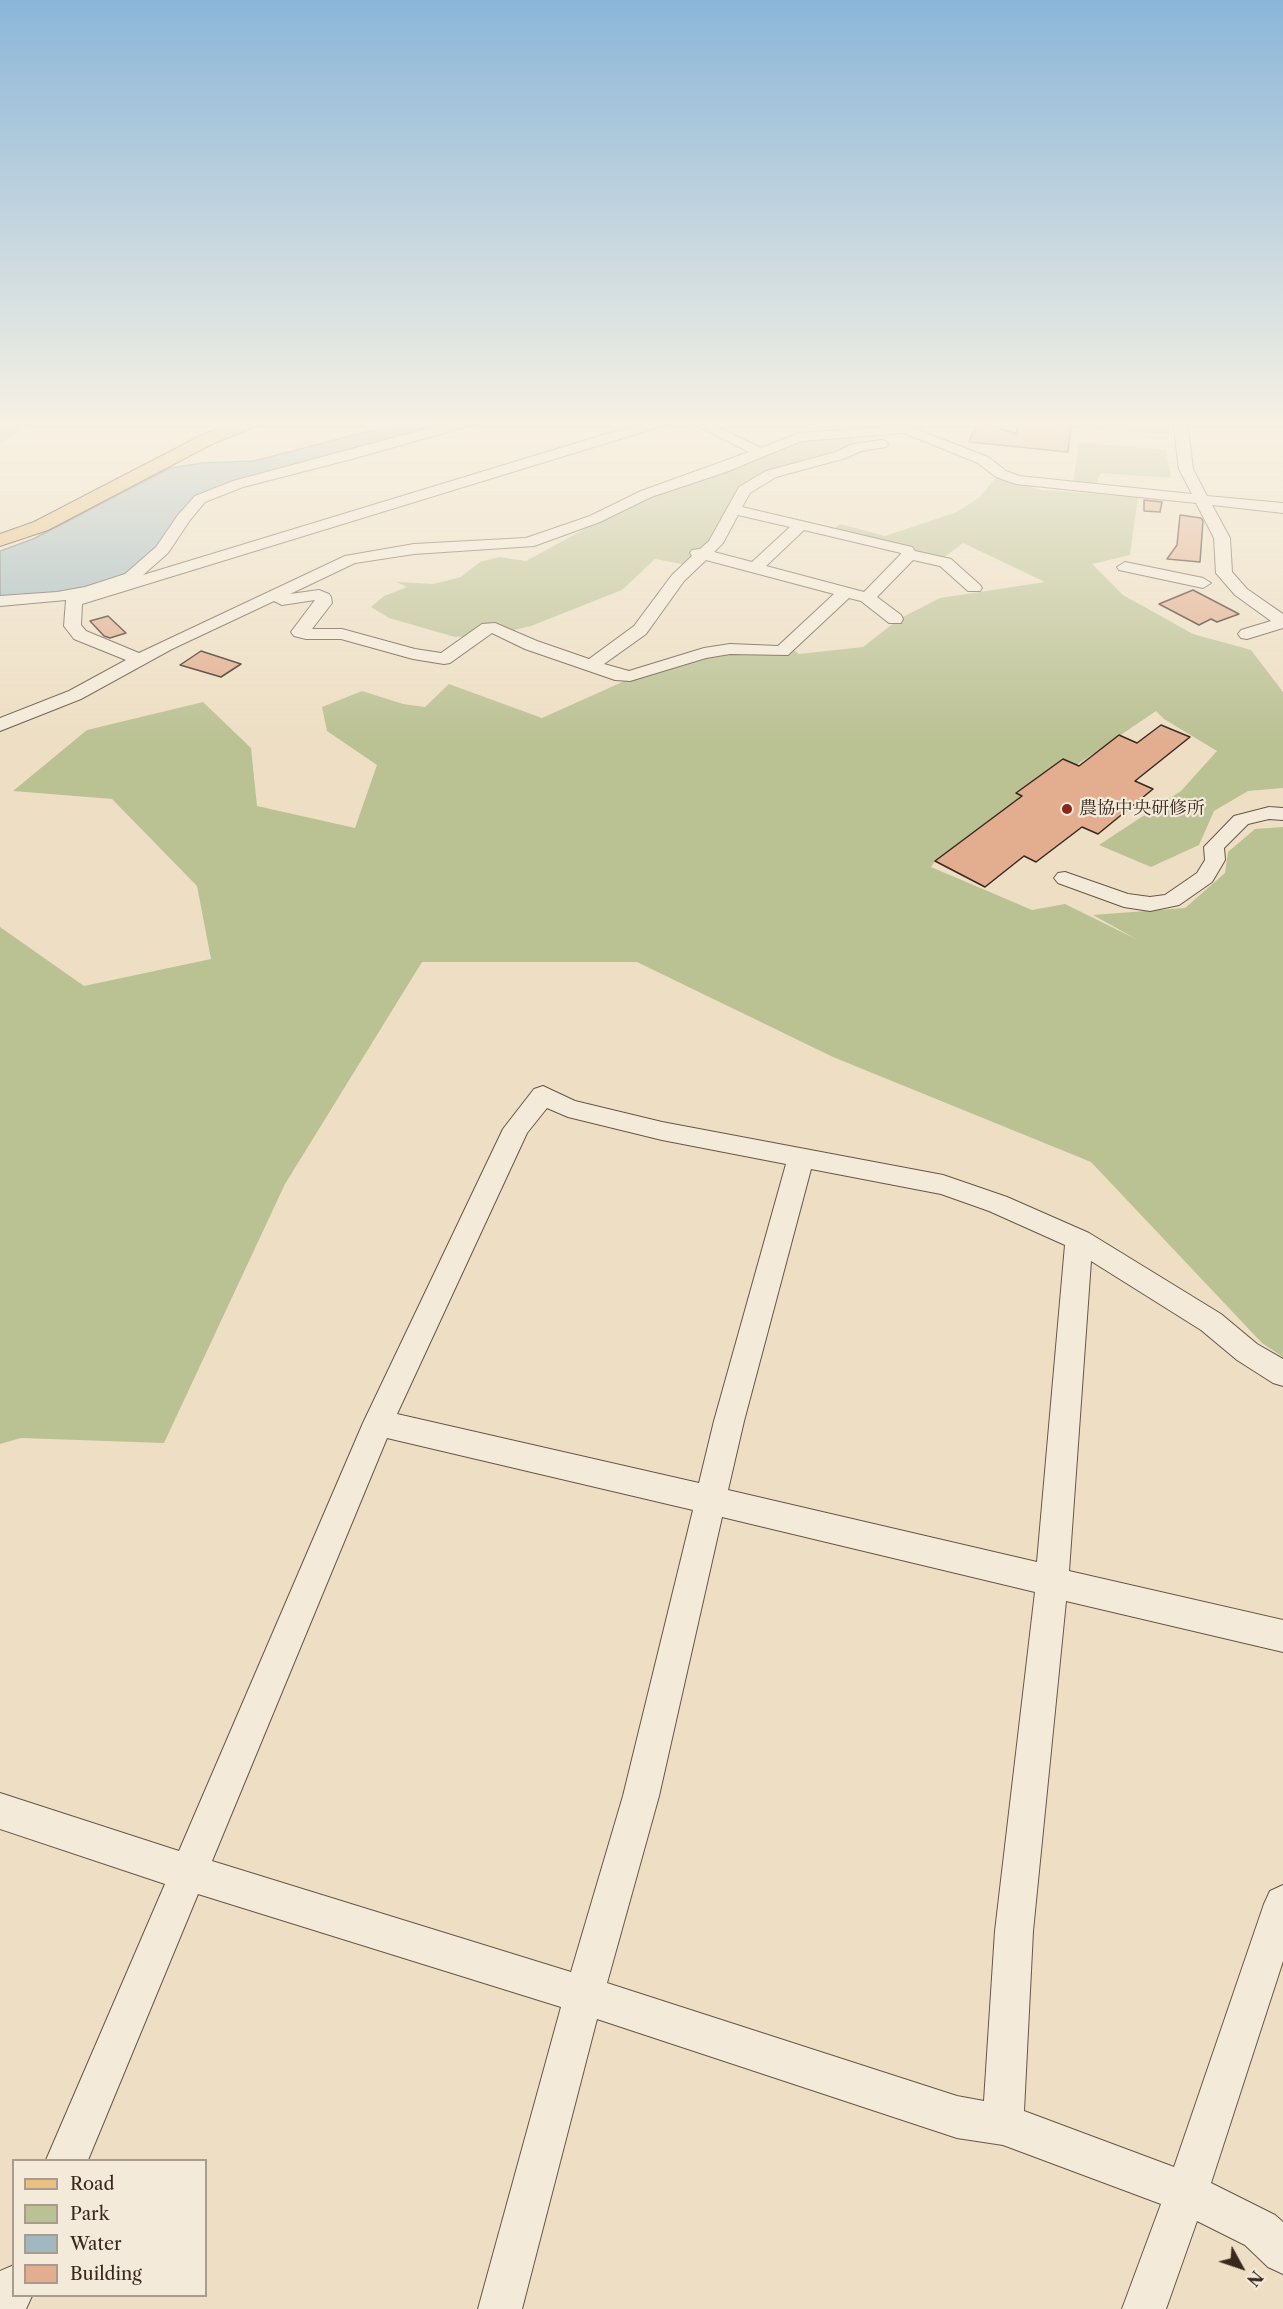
<!DOCTYPE html>
<html>
<head>
<meta charset="utf-8">
<style>
  body { margin:0 }
  #map { position:relative; width:1283px; height:2309px; overflow:hidden; background:#eedfc4; font-family:"Libre Caslon Text",serif }
  canvas { display:block }
  .legend { position:absolute; left:12px; top:2159px; width:195px; height:138px; box-sizing:border-box; background:#f4ead9; border:2px solid #a99c8f; margin:0; padding:8px 10px; list-style:none; font-size:18px; color:#392820 }
  .legend li { display:flex; align-items:center; gap:12px; height:30px }
  .legend b { width:30px; border:2px solid #a99c8f }
  .north { position:absolute; left:1211px; top:2237px; width:60px; height:60px; -webkit-text-stroke:4px #f4ead9; paint-order:stroke; rotate:130deg; font-size:16px; font-weight:700; line-height:24px; text-align:center; color:#392820 }
  .north::after { content:''; display:block; margin:auto; width:21px; height:27px; background:#392820; clip-path:polygon(50% 0,100% 100%,50% 72%,0 100%) }
</style>
</head>
<body>
<div id="map">
<canvas width="1283" height="2309"></canvas>
<ul class="legend">
<li><b style="height:8px;background:#e7c082"></b>Road</li>
<li><b style="height:16px;background:#bac193"></b>Park</li>
<li><b style="height:16px;background:#a0b9c0"></b>Water</li>
<li><b style="height:16px;background:#e2ae8f"></b>Building</li>
</ul>
<div class="north">N</div>
</div>
<script>
const ctx = document.querySelector('canvas').getContext('2d');
ctx.lineJoin = 'round';
function fillPath(path, color) { ctx.fillStyle = color; ctx.fill(path, 'evenodd'); }
const toPath = rows => new Path2D(rows.map(r => 'M' + r).join(''));
function stroke(path, color, width, dash) { ctx.strokeStyle = color; ctx.lineWidth = width; ctx.lineCap = dash ? 'butt' : 'round'; ctx.setLineDash(dash || []); ctx.stroke(path); }
function drawText(font, color, halo, rows, align = 'center') {
  ctx.font = font + ' "Libre Caslon Text","Noto Serif JP",serif'; ctx.lineWidth = 4.5; ctx.setLineDash([]); ctx.textBaseline = 'middle'; ctx.strokeStyle = halo; ctx.fillStyle = color; for (const [text, x, y, turn = 0] of rows) {
    ctx.save(); ctx.translate(x, y); ctx.rotate((+turn || 0) * Math.PI / 180); ctx.textAlign = isNaN(turn) ? turn : align; if (halo) ctx.strokeText(text, 0, 0); ctx.fillText(text, 0, 0); ctx.restore();
  }
}
fillPath(toPath([
  [0,420,38,420,0,443],
  [1053,420,1169,420,1169,434,1083,429,1081,424],
  [848,437,858,447,754,480,728,518,687,565,655,559,622,590,531,626,510,631,488,624,472,636,455,637,389,618,371,607,384,596,407,587,397,582,433,584,461,577,480,562,499,557,526,561,631,504,795,439],
  [1079,442,1166,450,1171,478,1101,473,1095,485,1073,484],
  [997,476,1041,490,1138,497,1130,555,1092,564,1123,595,1193,634,1251,650,1283,692,1283,788,1248,791,1214,811,1199,845,1151,867,1099,845,1181,791,1217,751,1164,719,1156,711,935,861,931,867,1032,910,1065,904,1138,940,1093,915,1185,908,1225,873,1228,852,1255,829,1283,827,1283,1357,1262,1343,1091,1162,833,1057,637,962,422,962,285,1184,164,1443,21,1438,0,1444,0,927,84,986,211,959,197,886,112,799,13,791,87,730,203,702,251,748,257,806,355,828,377,765,327,731,322,707,362,691,403,704,425,707,449,684,542,718,658,666,727,647,761,645,791,648,799,654,863,647,899,619,940,598,1045,582,963,543,942,559,832,531,840,524,885,536,957,512,980,497]
]), '#bac193');
const water = toPath([
  [412,420,468,420,247,480,184,509,169,541,133,572,85,590,0,599,0,551,33,539,170,468,203,463,254,461,412,420]
]);
fillPath(water, '#a0b9c0');
stroke(water, '#777f80', 1.5);
const building = toPath([
  [1019,420,1071,425,1068,452,969,442,978,421,1016,434,1019,420],
  [1144,500,1162,502,1160,512,1144,511,1144,500],
  [1180,515,1201,518,1203,521,1200,562,1167,559,1177,545,1180,515],
  [1193,590,1239,614,1217,622,1211,619,1199,625,1159,604,1193,590],
  [108,616,126,633,110,638,104,636,90,621,108,616],
  [201,651,241,664,221,677,180,665,201,651],
  [1161,725,1190,737,1135,781,1153,789,1098,834,1082,827,1036,862,1024,856,985,887,935,861,1022,796,1016,793,1063,759,1079,766,1119,735,1137,743,1161,725]
]);
fillPath(building, '#e2ae8f');
stroke(building, '#392820', 1.5);
const minor = toPath([
  [459,420,482,420,480,423,348,460,243,487,205,502,190,520,168,553,143,575,652,420,674,420,672,423,82,604,81,625,86,631,139,653,345,556,414,544,526,538,590,516,641,491,749,452,686,420,704,420,761,448,799,433,906,425,988,457,1006,471,1019,476,1192,494,1179,469,1173,420,1187,420,1193,469,1207,496,1283,503,1283,513,1212,505,1230,538,1232,572,1247,589,1283,614,1283,628,1247,639,1241,638,1238,634,1241,630,1271,621,1235,595,1216,573,1214,538,1196,503,1016,484,996,477,978,463,904,433,801,441,726,472,651,497,600,522,534,546,414,554,355,563,290,594,319,590,329,594,331,597,332,603,312,629,342,629,415,649,441,653,482,624,495,623,537,641,589,659,634,626,672,575,692,556,690,553,692,550,700,549,709,541,739,487,766,471,836,452,853,444,881,440,886,441,888,444,886,447,861,451,846,458,776,477,750,493,742,507,912,547,915,551,951,559,980,585,982,588,980,591,968,591,940,566,913,560,877,597,901,615,903,619,901,623,889,623,861,601,849,598,788,655,730,654,706,658,630,681,615,680,525,649,492,633,450,663,444,664,413,659,341,639,306,639,294,636,291,632,315,600,282,605,274,601,172,649,81,699,0,731,0,718,69,691,126,660,74,639,64,626,66,600,0,606,0,596,57,592,85,587,125,574,156,547,178,515,195,496,233,481,459,420],
  [738,515,790,527,752,562,714,552,723,543,738,515],
  [804,530,901,553,901,554,864,592,766,566,804,530],
  [706,560,834,594,778,646,730,644,704,648,629,671,604,664,646,634,684,581,706,560],
  [1125,562,1203,578,1211,583,1203,588,1119,570,1117,567,1125,562],
  [1269,807,1283,808,1283,820,1269,819,1248,824,1224,848,1225,860,1212,882,1179,905,1150,911,1124,907,1058,883,1054,878,1058,873,1065,872,1128,894,1150,897,1165,895,1197,873,1205,860,1204,847,1234,816,1269,807],
  [543,1086,575,1101,662,1122,943,1175,1007,1197,1089,1233,1221,1314,1257,1344,1283,1359,1283,1386,1273,1383,1237,1360,1201,1330,1091,1261,1069,1571,1283,1620,1283,1652,1066,1601,1033,1931,1024,2111,1174,2167,1264,1904,1270,1891,1283,1885,1283,1961,1211,2183,1275,2215,1283,2222,1283,2274,1268,2267,1245,2245,1197,2221,1166,2309,1122,2309,1161,2204,1003,2145,957,2138,597,2019,522,2309,478,2309,561,2007,198,1894,88,2160,46,2160,165,1884,0,1829,0,1793,179,1851,363,1423,503,1129,534,1089,543,1086],
  [547,1108,568,1117,662,1140,786,1164,714,1421,699,1483,397,1414,527,1133,547,1108],
  [811,1169,941,1194,989,1211,1065,1245,1037,1562,728,1490,744,1421,811,1169],
  [387,1438,693,1510,623,1796,571,1972,212,1861,387,1438],
  [722,1517,1035,1592,995,1931,984,2101,957,2096,607,1983,659,1796,722,1517],
  [14,2265,14,2296,32,2296,26,2309,0,2309,0,2271,14,2265]
]);
const major = toPath([
  [240,420,264,420,262,424,214,443,48,530,0,546,0,534,34,522,202,435,240,420]
]);
stroke(minor, '#665649', 2);
stroke(major, '#392820', 2);
fillPath(minor, '#f4ead9');
fillPath(major, '#e7c082');
const sky = ctx.createLinearGradient(0, 0, 0, 743);
sky.addColorStop(0, '#8bb6d8');
sky.addColorStop(0.57, '#f7f1e4');
sky.addColorStop(1, '#f7f1e400');
ctx.fillStyle = sky;
ctx.fillRect(0, 0, 1283, 743);
for (const [x, y, r, color] of [
  [1067,809,6,"#8f2418"]
]) { const dot = new Path2D(); dot.arc(x, y, r, 0, 2 * Math.PI); ctx.fillStyle = color; ctx.fill(dot); stroke(dot, '#f4ead9', 2); }
drawText('18px', '#392820', '#f4ead9', [
  ["農協中央研修所",1079,809]
], 'left');
</script>
</body>
</html>
